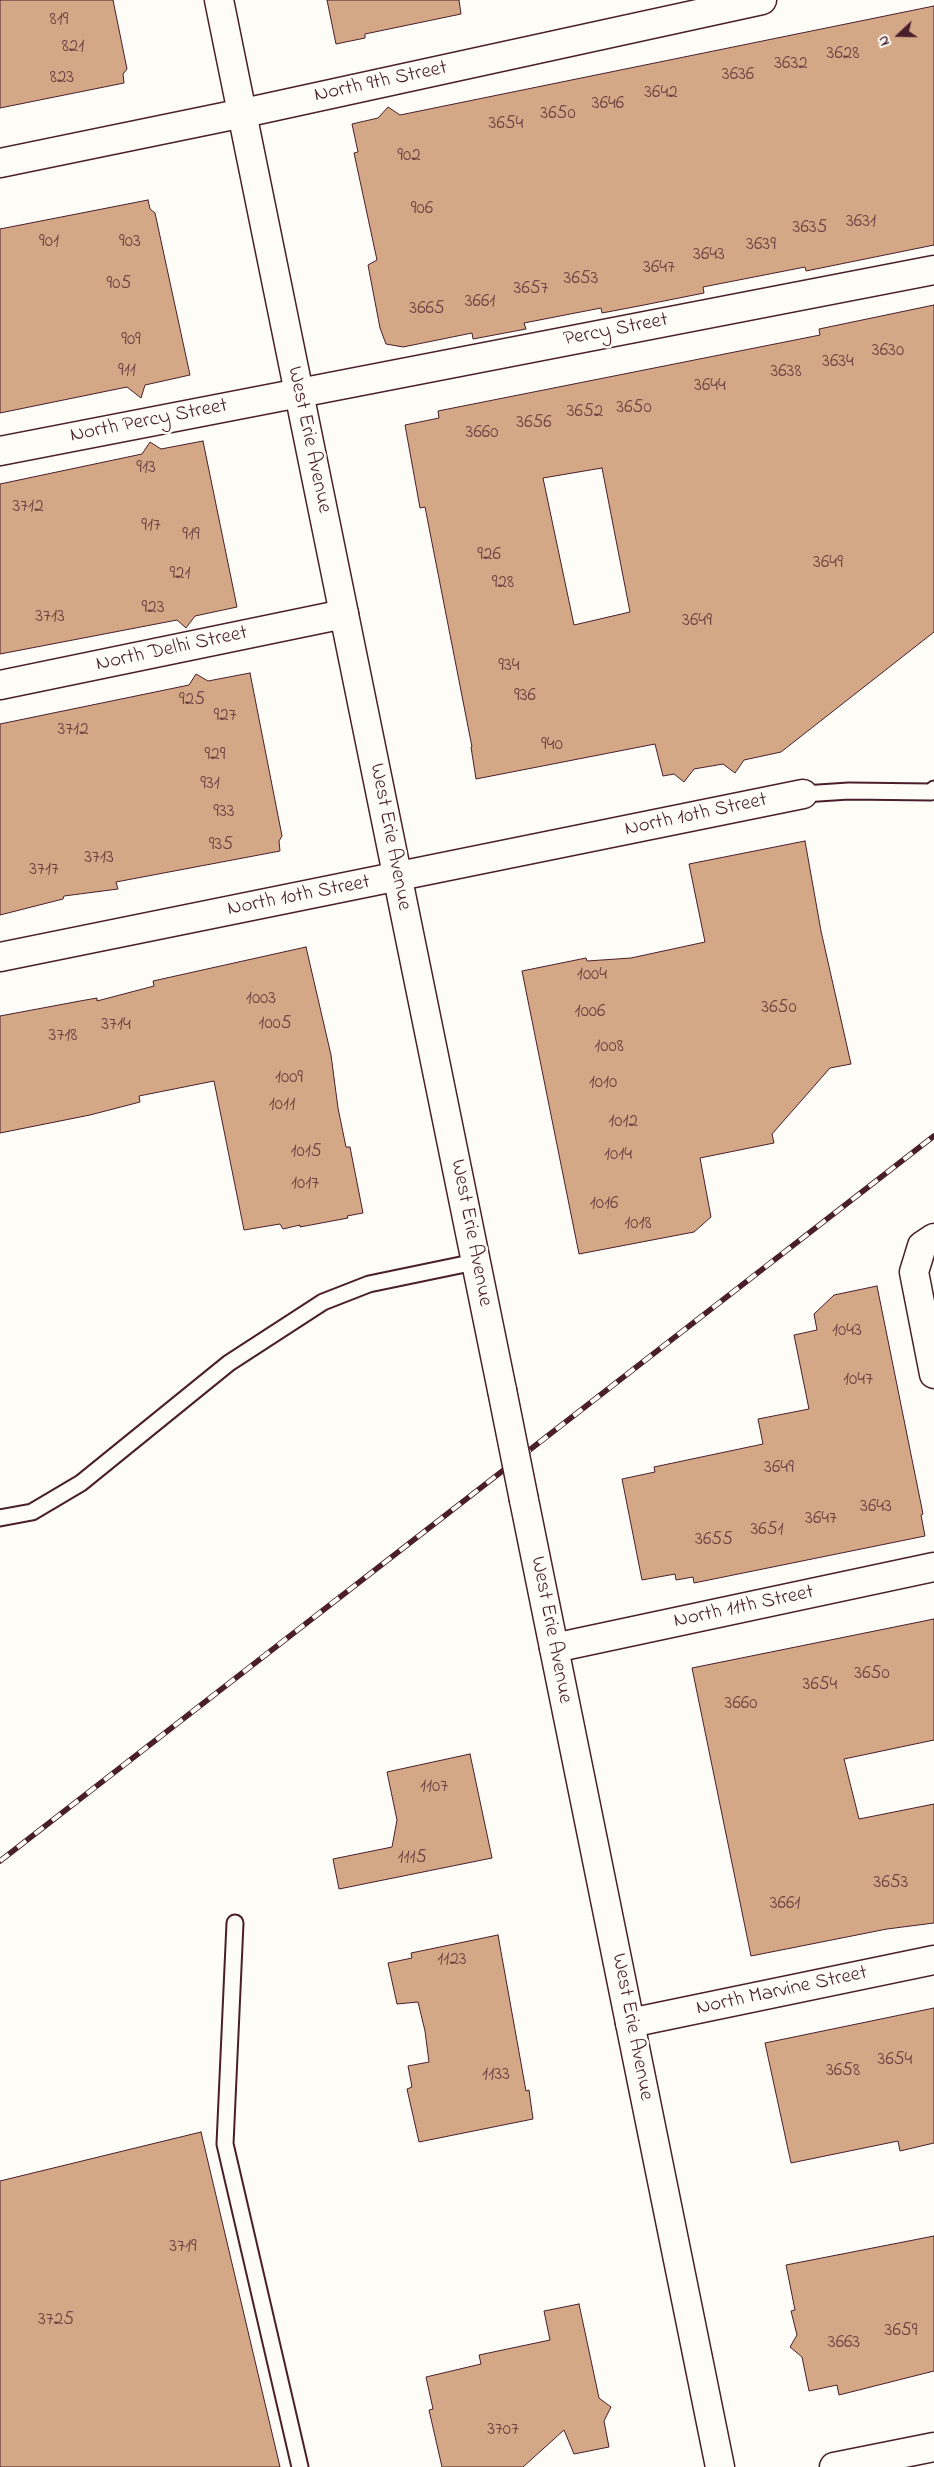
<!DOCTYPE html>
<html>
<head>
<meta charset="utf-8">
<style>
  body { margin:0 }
  #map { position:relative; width:934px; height:2467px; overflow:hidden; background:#fdfcf7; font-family:"Indie Flower",sans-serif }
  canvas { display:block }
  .north { position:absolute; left:874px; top:10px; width:50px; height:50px; -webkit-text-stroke:4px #fdfcf7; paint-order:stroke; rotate:249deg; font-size:14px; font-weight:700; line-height:20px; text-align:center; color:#4a1f2b }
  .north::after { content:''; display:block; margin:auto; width:18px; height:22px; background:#4a1f2b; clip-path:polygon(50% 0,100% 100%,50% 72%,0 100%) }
</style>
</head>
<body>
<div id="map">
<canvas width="934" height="2467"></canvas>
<div class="north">N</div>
</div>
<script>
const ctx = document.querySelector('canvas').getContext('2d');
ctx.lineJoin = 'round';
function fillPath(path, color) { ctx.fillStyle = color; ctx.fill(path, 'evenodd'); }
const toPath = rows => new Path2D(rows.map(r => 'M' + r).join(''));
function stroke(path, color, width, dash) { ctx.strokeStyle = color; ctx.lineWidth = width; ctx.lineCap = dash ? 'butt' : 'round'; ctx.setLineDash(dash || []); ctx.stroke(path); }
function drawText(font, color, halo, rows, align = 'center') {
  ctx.font = font + ' "Indie Flower",sans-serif'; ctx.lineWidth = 5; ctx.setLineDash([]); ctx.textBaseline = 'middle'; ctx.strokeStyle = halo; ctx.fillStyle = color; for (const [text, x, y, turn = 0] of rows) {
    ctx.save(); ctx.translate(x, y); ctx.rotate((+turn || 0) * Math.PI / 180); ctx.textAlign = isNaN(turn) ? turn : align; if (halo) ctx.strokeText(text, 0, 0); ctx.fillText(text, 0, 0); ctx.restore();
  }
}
const building = toPath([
  [0,0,113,0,127,69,123,74,124,83,0,108,0,0],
  [327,0,459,0,461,14,365,34,365,38,336,44,327,0],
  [934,6,934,245,806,271,805,267,703,287,704,293,639,306,602,313,601,308,524,323,526,329,473,339,472,333,403,347,386,344,380,328,368,265,377,260,354,153,358,152,352,124,378,118,388,107,400,115,934,6],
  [148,200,150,209,155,213,190,375,145,385,141,398,127,387,0,413,0,229,148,200],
  [934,305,934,632,781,752,744,760,735,773,723,764,694,769,684,782,674,774,663,776,655,744,476,779,471,747,472,747,425,507,420,508,405,425,439,418,438,411,820,335,819,329,934,305],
  [602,468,630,612,574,625,543,478,602,468],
  [203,441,237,607,195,616,186,628,177,620,0,654,0,484,142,454,150,442,161,449,203,441],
  [250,673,282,836,279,841,280,851,116,882,118,889,64,896,63,899,0,915,0,724,189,685,196,674,208,681,250,673],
  [805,841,821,931,851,1064,830,1068,772,1134,774,1143,700,1158,711,1217,694,1232,579,1254,522,971,586,958,587,961,631,958,705,942,689,864,805,841],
  [306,947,331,1055,338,1108,346,1147,350,1147,363,1213,347,1216,348,1218,300,1227,300,1225,283,1229,280,1224,244,1230,214,1081,139,1096,140,1102,90,1115,0,1133,0,1016,80,1001,97,998,97,1001,154,986,153,981,306,947],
  [877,1286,923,1514,921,1515,925,1536,694,1583,693,1577,676,1580,675,1574,642,1580,622,1479,655,1472,654,1467,763,1444,758,1419,809,1409,794,1335,817,1330,814,1314,834,1295,877,1286],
  [934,1619,934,1740,844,1759,859,1819,934,1804,934,1923,887,1929,751,1956,692,1668,934,1619],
  [470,1754,492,1858,339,1889,333,1859,392,1847,397,1820,387,1772,470,1754],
  [498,1935,526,2091,529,2090,533,2119,419,2142,407,2089,412,2087,408,2066,429,2062,425,2031,418,2002,397,2004,388,1963,412,1958,411,1953,498,1935],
  [934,2008,934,2143,900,2151,898,2141,791,2163,765,2043,934,2008],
  [201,2132,280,2467,0,2467,0,2181,201,2132],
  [934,2236,934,2371,839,2395,837,2385,809,2391,802,2357,790,2347,797,2335,791,2311,795,2310,786,2265,934,2236],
  [579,2304,599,2398,611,2407,604,2421,609,2447,574,2454,564,2430,523,2467,442,2467,429,2410,433,2409,426,2377,481,2364,479,2355,550,2340,544,2311,579,2304]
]);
fillPath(building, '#d4a786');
stroke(building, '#4a1f2b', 1);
const lane = toPath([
  [803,794,849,791,931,792,934,789],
  [0,1518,32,1512,81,1483,229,1363,323,1302,369,1284,475,1262],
  [235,1923,225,2144,300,2467]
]);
const street = toPath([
  [0,451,934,270],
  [0,685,344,614],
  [0,957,803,794],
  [934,1238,922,1246,914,1272,934,1374],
  [554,1648,934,1567],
  [630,2023,934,1960]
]);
const secondary = toPath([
  [219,0,502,1390],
  [0,163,253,111,762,0],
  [524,1500,720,2467],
  [834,2467,934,2447]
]);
stroke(lane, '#4a1f2b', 19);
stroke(street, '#4a1f2b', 31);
stroke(secondary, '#4a1f2b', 31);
stroke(lane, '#fdfcf7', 15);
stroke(street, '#fdfcf7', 28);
stroke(secondary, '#fdfcf7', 28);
const rail = toPath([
  [0,1861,934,1136]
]);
stroke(rail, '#4a1f2b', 5.5);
stroke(rail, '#fdfcf7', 4, [11]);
const secondaryBridge = toPath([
  [502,1390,524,1500]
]);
stroke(secondaryBridge, '#4a1f2b', 31, []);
stroke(secondaryBridge, '#fdfcf7', 28);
drawText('19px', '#6c4142', null, [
  ["819",59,21],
  ["821",73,48],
  ["3628",843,55],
  ["3632",791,65],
  ["3636",738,76],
  ["823",62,79],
  ["3642",661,94],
  ["3646",608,105],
  ["3650",558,115],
  ["3654",506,125],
  ["902",409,157],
  ["906",422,210],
  ["3631",861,223],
  ["3635",810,229],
  ["901",49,243],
  ["903",130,243],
  ["3639",761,246],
  ["3643",709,256],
  ["3647",659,269],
  ["3653",581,280],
  ["905",119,285],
  ["3657",531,290],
  ["3661",480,303],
  ["3665",427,310],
  ["909",131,341],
  ["3630",888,352],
  ["3634",838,363],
  ["911",127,372],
  ["3638",786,373],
  ["3644",710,387],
  ["3650",634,409],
  ["3652",585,413],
  ["3656",534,424],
  ["3660",482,434],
  ["913",146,469],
  ["3712",28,508],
  ["917",151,527],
  ["919",191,536],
  ["926",489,556],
  ["3649",828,564],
  ["921",180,575],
  ["928",503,584],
  ["923",153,609],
  ["3713",50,618],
  ["3649",697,622],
  ["934",509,667],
  ["936",525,697],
  ["925",192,701],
  ["927",225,717],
  ["3712",73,731],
  ["940",552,746],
  ["929",215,756],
  ["931",210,785],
  ["933",224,813],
  ["935",221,846],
  ["3713",99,859],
  ["3717",44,871],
  ["1004",592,976],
  ["1003",261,1000],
  ["3650",779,1009],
  ["1006",590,1013],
  ["1005",275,1025],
  ["3714",116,1026],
  ["3718",63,1037],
  ["1008",609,1048],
  ["1009",289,1079],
  ["1010",603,1084],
  ["1011",282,1106],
  ["1012",623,1123],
  ["1015",306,1153],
  ["1014",618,1156],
  ["1017",305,1185],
  ["1016",604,1205],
  ["1018",638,1225],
  ["1043",847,1332],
  ["1047",858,1381],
  ["3649",779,1469],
  ["3643",876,1508],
  ["3647",821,1520],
  ["3651",767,1531],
  ["3655",714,1541],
  ["3650",872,1675],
  ["3654",820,1686],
  ["3660",741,1705],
  ["1107",434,1788],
  ["1115",412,1859],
  ["3653",891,1884],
  ["3661",785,1905],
  ["1123",452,1961],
  ["3654",895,2061],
  ["3658",843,2072],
  ["1133",496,2076],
  ["3719",183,2248],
  ["3725",56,2321],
  ["3659",901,2332],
  ["3663",844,2344],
  ["3707",503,2431]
]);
drawText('21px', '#4a1f2b', '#fdfcf7', [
  ["North 9th Street",381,83,-12],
  ["Percy Street",616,331,-11],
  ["North Percy Street",149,422,-11],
  ["West Erie Avenue",308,440,78],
  ["North Delhi Street",172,650,-12],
  ["North 10th Street",696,816,-12],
  ["West Erie Avenue",389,837,79],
  ["North 10th Street",299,897,-11],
  ["West Erie Avenue",470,1233,79],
  ["North 11th Street",744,1608,-12],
  ["West Erie Avenue",550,1630,79],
  ["North Marvine Street",782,1992,-12],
  ["West Erie Avenue",631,2027,79]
]);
</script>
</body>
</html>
